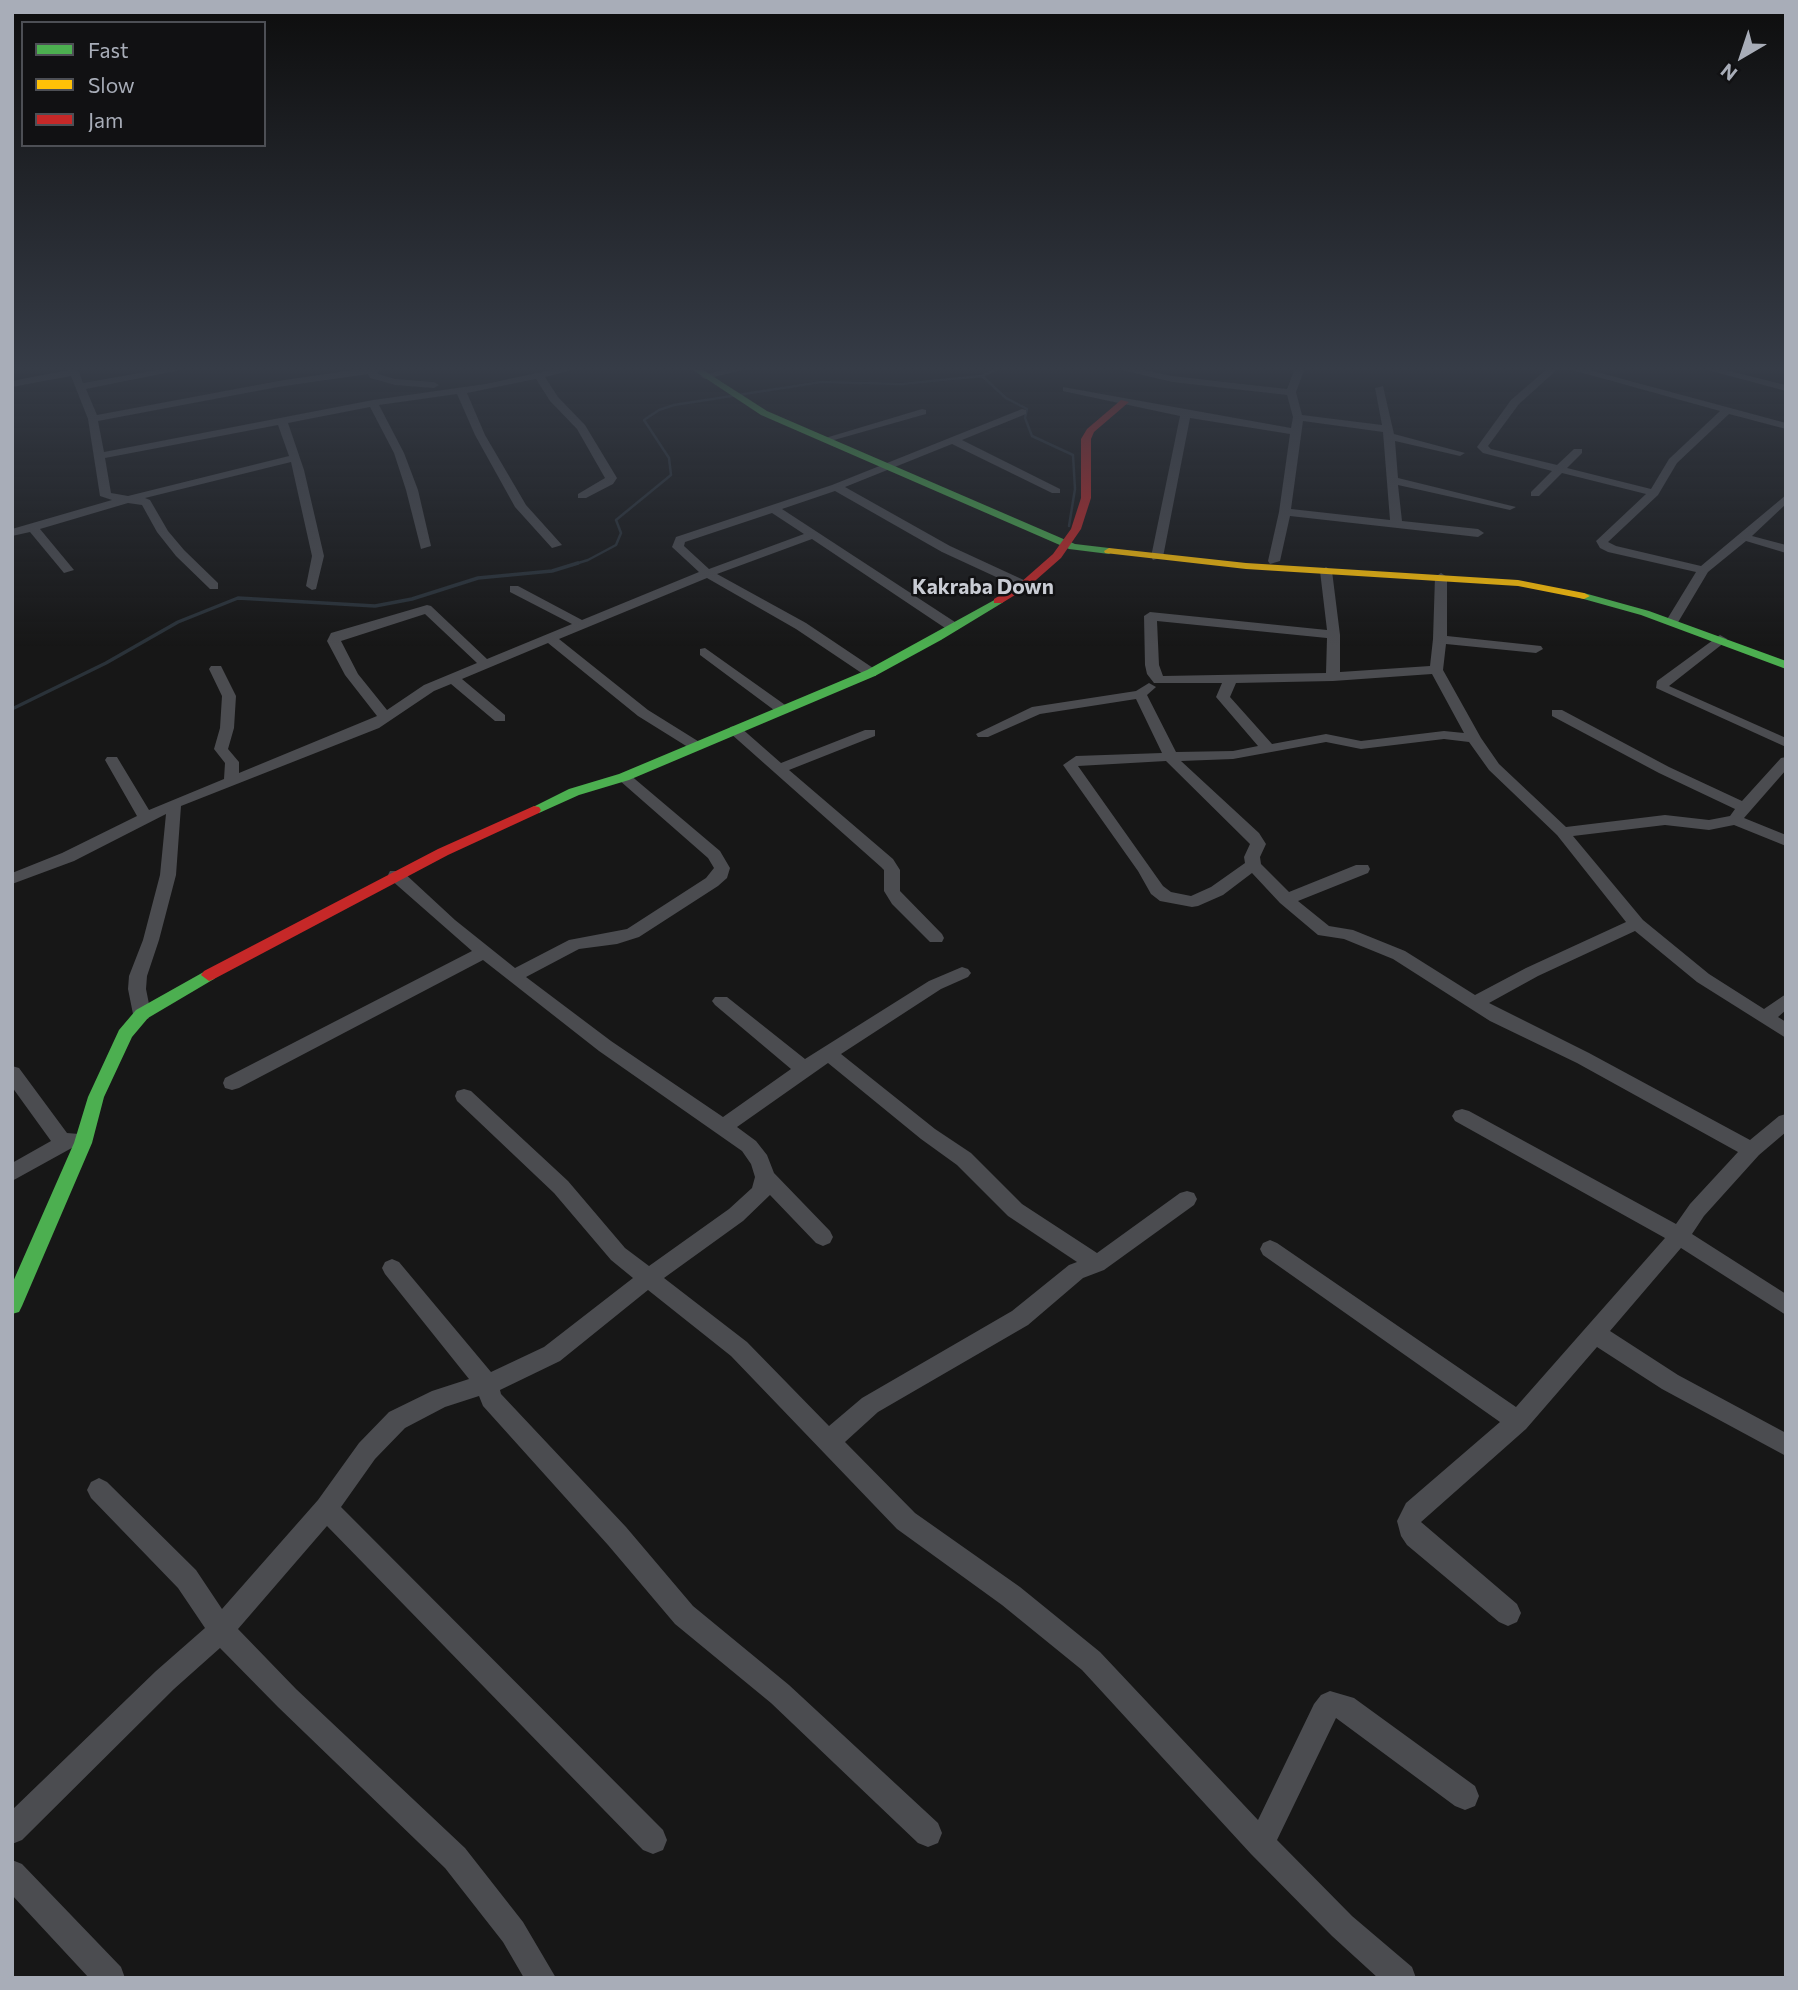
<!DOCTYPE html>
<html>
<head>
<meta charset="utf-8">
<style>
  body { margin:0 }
  #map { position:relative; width:1798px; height:1990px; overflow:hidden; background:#171717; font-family:Commissioner,sans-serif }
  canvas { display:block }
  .frame { position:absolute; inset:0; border:14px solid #a8adb8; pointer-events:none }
  .legend { position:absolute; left:21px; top:21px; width:245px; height:126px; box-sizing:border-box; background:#111113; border:2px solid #4d4f55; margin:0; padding:9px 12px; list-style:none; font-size:21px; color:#a8adb8 }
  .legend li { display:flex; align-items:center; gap:14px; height:35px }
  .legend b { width:35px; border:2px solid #4d4f55 }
  .north { position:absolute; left:1707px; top:21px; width:70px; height:70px; -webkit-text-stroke:5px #111113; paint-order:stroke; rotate:219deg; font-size:19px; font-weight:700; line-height:28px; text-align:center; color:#a8adb8 }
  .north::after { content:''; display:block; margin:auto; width:24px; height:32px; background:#a8adb8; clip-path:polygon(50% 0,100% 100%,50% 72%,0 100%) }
</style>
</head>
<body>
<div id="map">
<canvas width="1798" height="1990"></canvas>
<div class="frame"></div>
<ul class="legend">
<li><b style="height:9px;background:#4caf50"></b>Fast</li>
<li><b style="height:9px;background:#ffc107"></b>Slow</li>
<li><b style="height:9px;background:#c62828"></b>Jam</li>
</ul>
<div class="north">N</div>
</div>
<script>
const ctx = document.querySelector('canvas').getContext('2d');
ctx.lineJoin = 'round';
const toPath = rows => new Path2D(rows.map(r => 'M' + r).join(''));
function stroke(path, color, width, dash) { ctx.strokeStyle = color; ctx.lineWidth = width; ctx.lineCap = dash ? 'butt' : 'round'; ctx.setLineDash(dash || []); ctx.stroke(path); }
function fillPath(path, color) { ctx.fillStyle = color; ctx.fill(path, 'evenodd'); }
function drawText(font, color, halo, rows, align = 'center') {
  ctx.font = font + ' Commissioner,sans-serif'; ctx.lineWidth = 5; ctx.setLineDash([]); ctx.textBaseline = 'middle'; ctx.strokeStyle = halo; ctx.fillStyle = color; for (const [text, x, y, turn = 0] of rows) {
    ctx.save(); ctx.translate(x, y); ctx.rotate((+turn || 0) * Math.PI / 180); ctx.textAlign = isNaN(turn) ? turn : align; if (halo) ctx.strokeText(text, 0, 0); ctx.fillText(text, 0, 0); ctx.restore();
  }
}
stroke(toPath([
  [982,376,1006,398,1027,409,1025,418,1032,436,1073,455,1075,489,1069,526],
  [572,565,588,560,616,545,621,533,616,520,671,475,669,458,644,420,659,410,674,405,821,382,902,384,982,376,999,368]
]), '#2a3239', 2.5);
stroke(toPath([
  [12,709,106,663,178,622,238,598,375,606,412,599,478,578,552,571,578,563]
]), '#2a3239', 3.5);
fillPath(toPath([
  [168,368,190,368,86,389,97,415,278,381,367,368,386,368,377,372,378,374,395,379,434,382,439,385,434,388,395,385,370,378,368,374,278,387,98,421,104,452,373,400,485,384,561,368,580,368,545,377,558,397,585,425,617,478,613,484,586,498,578,498,578,494,605,478,577,429,550,401,536,379,467,393,485,435,526,505,562,545,552,548,515,507,475,435,457,394,379,405,404,453,418,490,431,546,421,549,406,490,394,453,370,407,288,423,304,470,324,556,316,589,312,590,306,586,312,556,291,462,145,498,150,500,168,531,184,550,218,583,218,589,210,589,176,556,157,532,142,505,128,503,40,529,74,570,64,573,30,532,12,536,12,529,112,500,100,496,88,419,71,376,12,387,12,381,74,369,79,372,83,383,168,368],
  [278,425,289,456,128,496,111,493,105,458,278,425],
  [730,368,751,368,705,379,700,376,730,368],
  [1114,368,1134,368,1172,376,1287,389,1295,368,1305,368,1296,392,1302,415,1382,425,1375,388,1383,386,1394,434,1465,453,1460,456,1395,441,1398,478,1516,507,1510,510,1398,485,1402,521,1478,529,1484,533,1478,537,1290,516,1280,561,1270,564,1268,561,1279,512,1290,434,1190,418,1163,557,1153,560,1151,557,1180,416,1067,392,1063,391,1063,387,1291,428,1293,417,1287,395,1172,382,1114,368],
  [1303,421,1383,432,1390,520,1291,509,1303,421],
  [1548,368,1559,368,1519,404,1488,446,1491,449,1557,465,1574,449,1582,449,1582,453,1567,468,1651,489,1669,459,1720,411,1565,368,1582,368,1786,423,1786,429,1729,414,1677,463,1658,495,1608,542,1616,546,1701,566,1786,495,1786,504,1752,536,1786,545,1786,553,1746,541,1708,572,1677,624,1667,624,1666,621,1696,572,1608,552,1600,548,1596,541,1646,494,1562,473,1539,496,1531,496,1531,492,1552,471,1483,453,1477,447,1511,400,1548,368],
  [1700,368,1717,368,1786,385,1786,391,1700,368],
  [922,409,926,410,926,414,827,442,822,439,922,409],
  [1022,409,1026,410,1026,414,962,440,1060,489,1060,493,1052,493,952,444,845,487,950,546,1028,582,1028,588,1020,588,942,552,835,491,782,509,958,624,958,630,948,630,812,539,717,574,806,623,876,670,876,676,866,676,796,629,707,578,559,639,648,710,701,743,703,746,701,749,691,749,638,716,548,643,462,679,505,715,505,721,495,721,451,684,434,691,379,728,181,806,176,875,159,940,147,976,146,989,151,1014,148,1019,136,1019,133,1014,128,989,129,976,143,940,160,875,166,814,74,861,12,884,12,873,62,853,137,816,105,760,107,757,117,757,149,810,224,779,225,763,214,749,220,728,222,696,209,669,211,666,221,666,236,696,234,728,228,749,239,762,239,773,377,716,345,675,327,641,331,633,427,605,431,606,487,659,572,624,510,592,510,586,518,586,582,620,699,572,672,547,676,537,832,485,1022,409],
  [772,513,804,534,709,569,684,546,685,542,772,513],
  [425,614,477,663,424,685,387,710,358,674,341,641,425,614],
  [1326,567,1332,571,1340,635,1340,672,1430,666,1433,639,1435,577,1441,573,1447,577,1447,636,1541,646,1543,649,1536,653,1446,644,1443,670,1481,738,1499,764,1566,827,1665,815,1709,820,1730,816,1735,809,1659,773,1552,716,1552,710,1562,710,1669,767,1742,801,1781,758,1786,757,1786,770,1744,818,1786,835,1786,846,1734,825,1709,830,1665,825,1573,836,1643,920,1709,974,1764,1009,1786,994,1786,1010,1778,1017,1786,1022,1786,1038,1697,982,1635,931,1538,976,1489,1003,1589,1053,1750,1140,1779,1116,1786,1114,1786,1132,1759,1155,1704,1216,1692,1234,1786,1294,1786,1315,1681,1248,1610,1331,1678,1375,1786,1433,1786,1456,1662,1389,1597,1347,1526,1429,1421,1522,1517,1604,1521,1613,1517,1622,1508,1626,1499,1622,1407,1545,1401,1536,1397,1521,1406,1503,1500,1422,1263,1255,1260,1249,1263,1243,1270,1240,1277,1243,1516,1407,1665,1238,1455,1121,1452,1116,1455,1111,1462,1109,1469,1111,1676,1224,1690,1204,1738,1152,1577,1063,1490,1021,1393,959,1344,939,1318,935,1280,903,1252,873,1223,895,1198,906,1192,907,1160,901,1151,894,1138,871,1063,765,1076,756,1162,753,1136,699,1040,714,988,737,978,737,976,734,1032,707,1136,691,1149,683,1156,687,1147,695,1176,752,1233,751,1258,746,1216,697,1222,683,1154,683,1147,674,1145,665,1144,616,1150,612,1327,630,1320,571,1326,567],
  [1157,621,1327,638,1326,673,1163,676,1159,665,1157,621],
  [1432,674,1464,733,1444,731,1361,741,1326,734,1272,744,1230,697,1236,683,1333,681,1432,674],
  [1444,739,1469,742,1489,770,1557,835,1626,922,1526,968,1475,995,1405,951,1353,930,1329,926,1298,901,1368,873,1370,869,1368,865,1356,865,1289,892,1261,864,1260,857,1266,844,1259,833,1181,761,1233,759,1326,742,1361,749,1444,739],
  [1166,761,1250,844,1244,857,1245,863,1211,887,1191,896,1171,892,1163,886,1078,766,1166,761],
  [1720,635,1727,639,1725,642,1669,686,1786,738,1786,747,1656,688,1657,681,1720,635],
  [705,648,788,707,788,713,778,713,700,655,700,649,705,648],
  [735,726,740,727,781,763,865,730,875,730,875,736,789,770,893,859,900,870,900,891,942,934,944,938,942,942,930,942,892,904,884,891,884,870,881,867,730,733,730,727,735,726],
  [624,773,629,774,720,851,730,868,727,878,718,886,639,937,617,944,579,949,526,977,611,1041,723,1117,791,1069,715,1005,712,1001,715,997,727,997,805,1059,929,981,962,967,968,969,971,973,968,977,941,989,841,1054,935,1129,971,1153,1022,1204,1097,1253,1180,1193,1187,1191,1194,1193,1197,1199,1194,1205,1104,1270,1083,1278,1028,1325,878,1412,845,1442,915,1513,1020,1587,1100,1652,1258,1820,1314,1704,1321,1695,1330,1691,1354,1698,1475,1786,1479,1796,1475,1806,1465,1810,1455,1806,1336,1718,1277,1840,1352,1916,1412,1967,1416,1978,1378,1978,1332,1936,1251,1854,1082,1670,1002,1605,897,1529,731,1356,648,1290,560,1361,500,1390,501,1394,626,1527,693,1606,789,1685,938,1823,942,1833,938,1843,928,1847,918,1843,771,1703,675,1624,608,1545,483,1406,479,1396,445,1407,405,1428,375,1459,341,1507,663,1830,667,1840,663,1850,653,1854,643,1850,327,1526,238,1629,296,1689,465,1848,523,1922,556,1978,524,1978,503,1942,445,1868,278,1707,220,1648,174,1689,22,1840,12,1844,12,1810,156,1671,205,1628,178,1588,91,1498,87,1490,91,1482,99,1478,107,1482,196,1570,222,1609,318,1500,359,1443,389,1412,432,1391,469,1379,385,1274,382,1268,385,1262,392,1259,399,1262,491,1372,544,1347,633,1278,611,1260,554,1193,457,1101,455,1096,457,1091,464,1089,471,1091,568,1181,625,1248,649,1266,729,1209,752,1188,755,1177,751,1164,742,1151,599,1051,483,960,239,1088,232,1090,225,1088,223,1083,225,1078,472,951,390,879,388,875,390,871,402,871,455,920,515,968,569,940,627,929,706,878,714,868,708,858,619,780,617,777,624,773],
  [828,1063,921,1139,957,1165,1008,1216,1077,1262,1069,1265,1012,1311,862,1398,829,1426,747,1342,664,1278,743,1221,770,1195,816,1243,823,1246,830,1243,833,1237,830,1231,774,1173,767,1155,756,1141,737,1127,828,1063],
  [12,1066,19,1068,67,1133,79,1134,82,1139,79,1144,12,1181,12,1163,51,1141,12,1087,12,1066],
  [12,1860,22,1864,121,1967,125,1978,89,1978,12,1895,12,1860]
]), '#4b4c50');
fillPath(toPath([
  [690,368,700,368,767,411,1075,544,1109,548,1114,551,1109,554,1069,549,761,415,690,368],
  [1584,593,1649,611,1786,661,1786,669,1641,615,1580,598,1580,594,1584,593],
  [998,598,1004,601,1002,603,941,640,875,676,629,780,579,795,539,813,529,813,527,810,569,789,619,774,867,670,998,598],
  [209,969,217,975,214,979,148,1018,132,1037,104,1097,92,1143,22,1306,19,1312,12,1314,12,1284,74,1143,88,1097,119,1030,136,1010,209,969]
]), '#4caf50');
fillPath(toPath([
  [1109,548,1246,563,1518,580,1584,593,1590,596,1584,599,1518,586,1246,569,1105,553,1104,551,1109,548]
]), '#ffc107');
fillPath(toPath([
  [1121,400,1129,402,1094,432,1091,439,1091,498,1081,529,1061,558,1028,587,1002,603,994,603,994,599,1020,583,1053,554,1071,529,1081,498,1081,439,1087,429,1121,400],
  [534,806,539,807,541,810,539,813,448,855,214,979,209,981,201,975,204,971,438,849,534,806]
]), '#c62828');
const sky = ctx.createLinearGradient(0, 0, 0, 647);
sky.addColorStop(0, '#0d0d0d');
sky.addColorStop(0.57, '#363c47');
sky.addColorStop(1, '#363c4700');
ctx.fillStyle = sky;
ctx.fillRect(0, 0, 1798, 647);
drawText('bold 21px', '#c9ccd4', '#111113', [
  ["Kakraba Down",983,587]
]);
</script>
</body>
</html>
